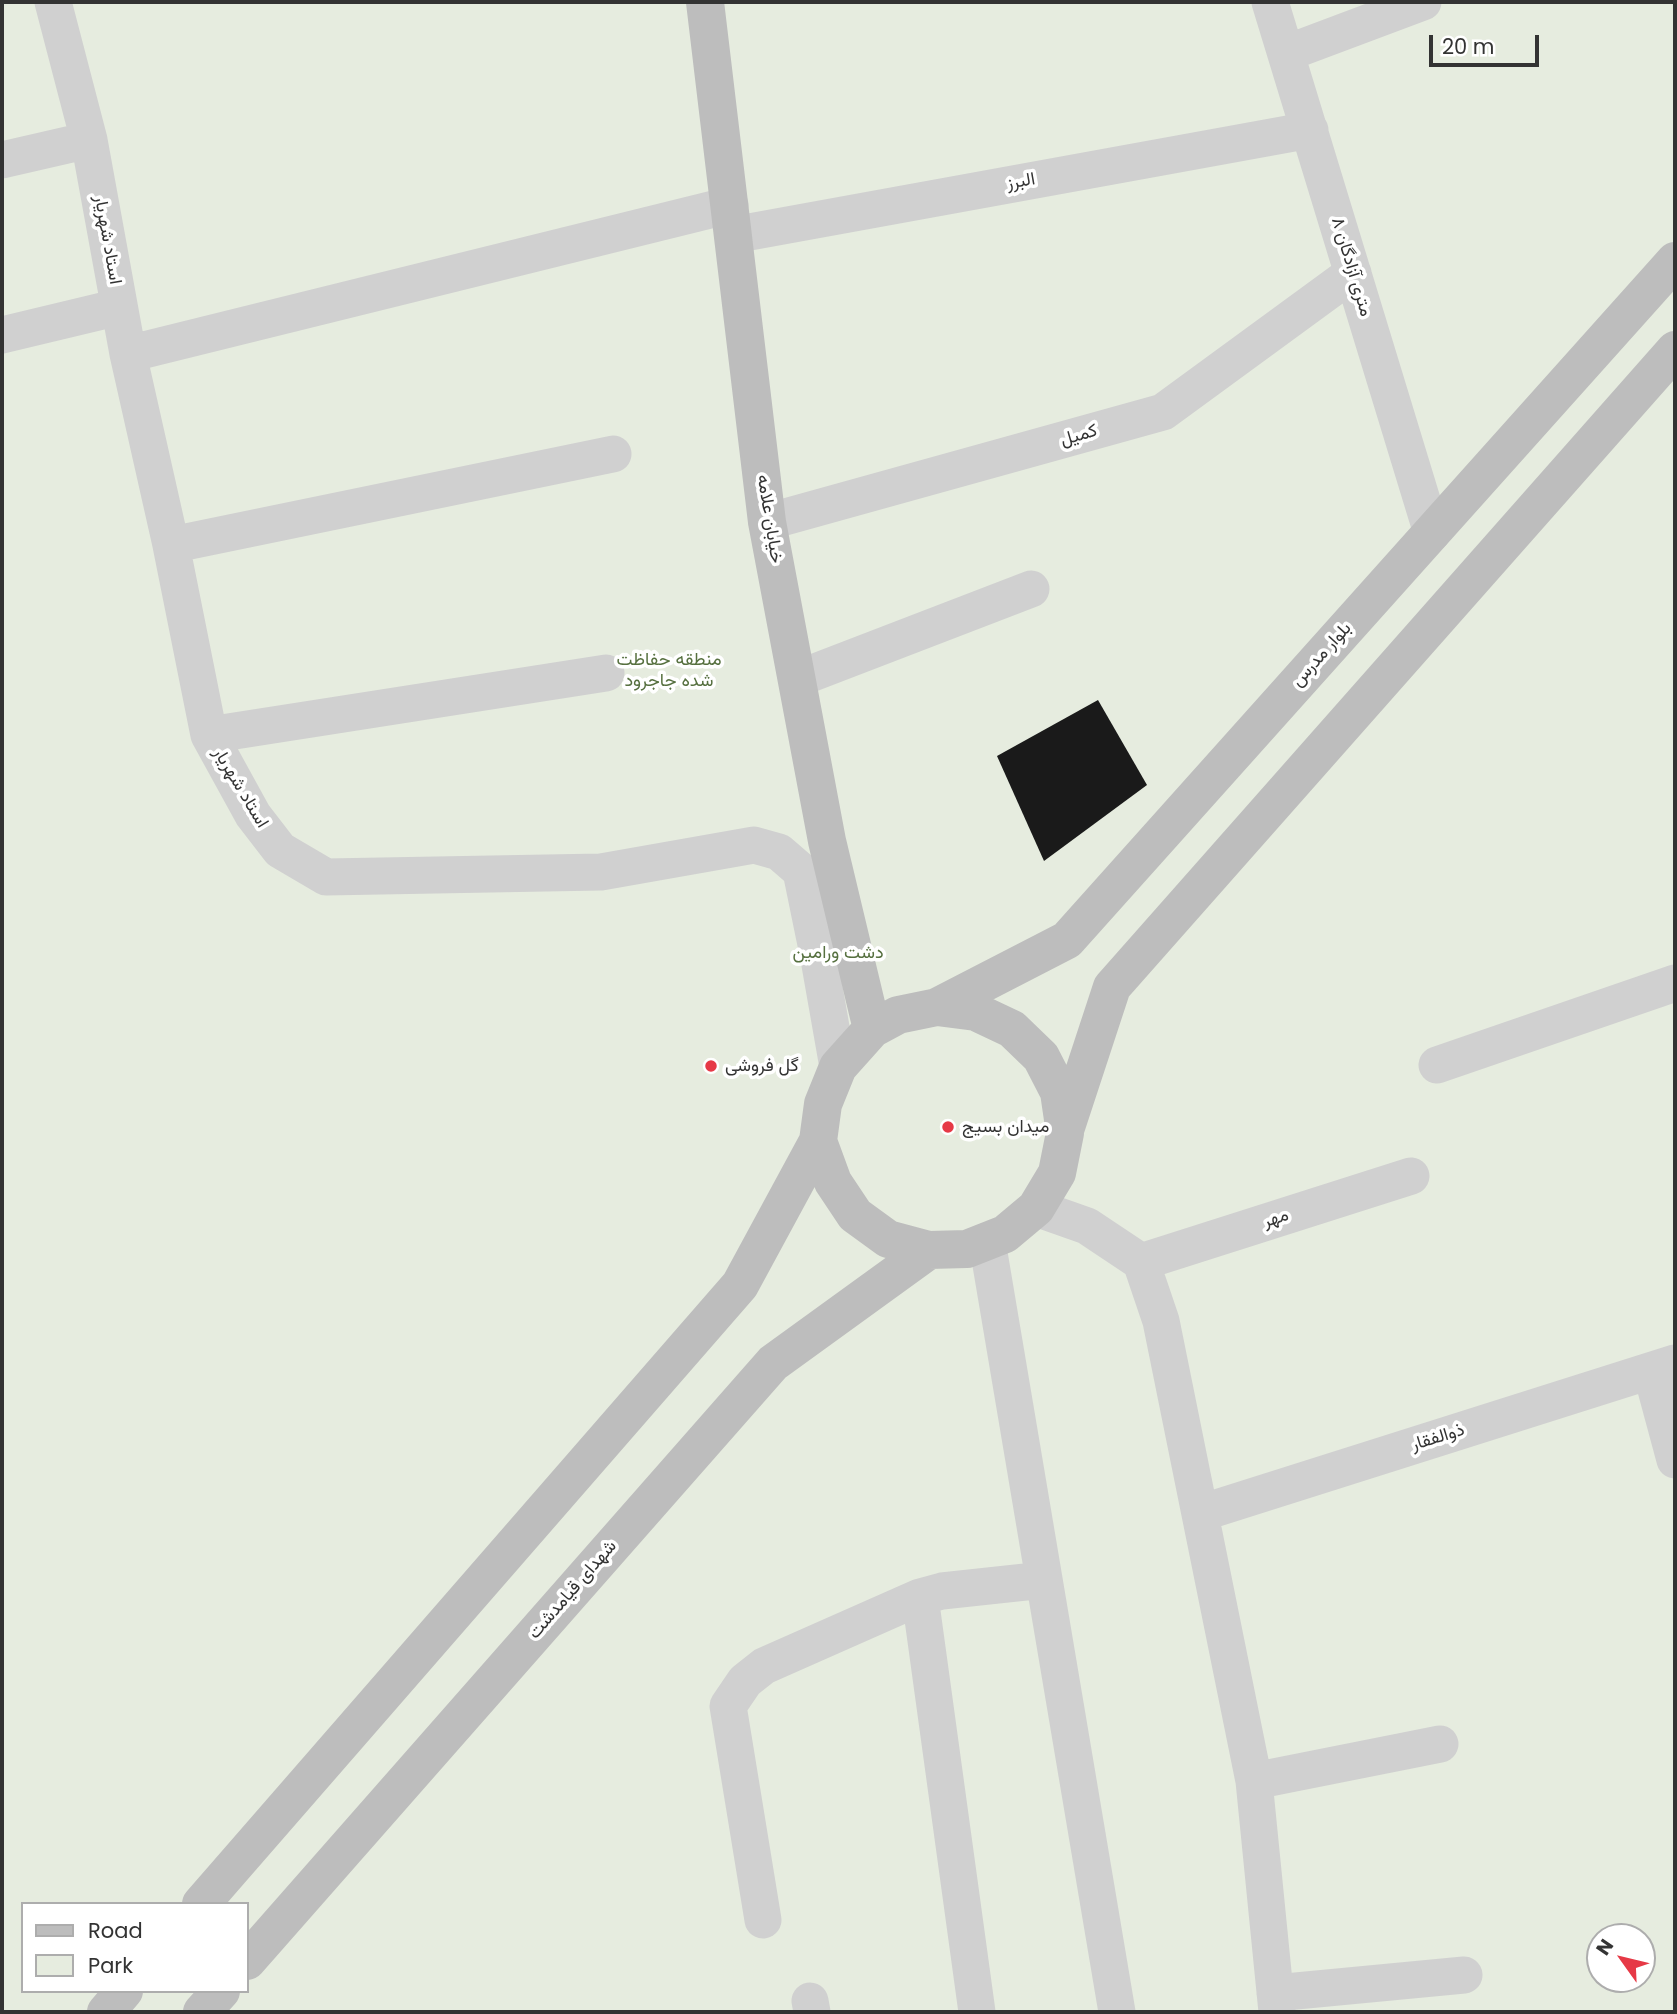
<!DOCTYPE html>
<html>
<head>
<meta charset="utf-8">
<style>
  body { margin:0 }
  #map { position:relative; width:1677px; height:2014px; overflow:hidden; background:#fff; font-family:Poppins,sans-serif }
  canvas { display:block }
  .frame { position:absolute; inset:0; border:4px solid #333; pointer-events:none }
  .legend { position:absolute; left:21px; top:1902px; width:228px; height:91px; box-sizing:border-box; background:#fff; border:2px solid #adadad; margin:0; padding:9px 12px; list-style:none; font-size:21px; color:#333 }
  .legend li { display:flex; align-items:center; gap:14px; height:35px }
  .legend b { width:35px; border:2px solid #adadad }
  .north { position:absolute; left:1586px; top:1923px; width:70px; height:70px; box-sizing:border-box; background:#fff; border:2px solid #adadad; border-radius:50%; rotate:304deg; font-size:19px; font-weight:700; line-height:28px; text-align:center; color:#333 }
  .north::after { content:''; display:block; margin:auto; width:24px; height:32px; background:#e63946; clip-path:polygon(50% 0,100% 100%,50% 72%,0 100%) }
  .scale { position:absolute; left:1429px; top:35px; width:110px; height:32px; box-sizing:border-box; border:4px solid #333; border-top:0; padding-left:9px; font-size:21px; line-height:24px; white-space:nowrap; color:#333; -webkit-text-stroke:5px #fff; paint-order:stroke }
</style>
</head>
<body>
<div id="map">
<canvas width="1677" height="2014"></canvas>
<div class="frame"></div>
<ul class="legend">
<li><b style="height:9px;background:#bdbdbd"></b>Road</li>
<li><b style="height:19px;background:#e6ecdf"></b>Park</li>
</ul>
<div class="north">N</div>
<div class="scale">20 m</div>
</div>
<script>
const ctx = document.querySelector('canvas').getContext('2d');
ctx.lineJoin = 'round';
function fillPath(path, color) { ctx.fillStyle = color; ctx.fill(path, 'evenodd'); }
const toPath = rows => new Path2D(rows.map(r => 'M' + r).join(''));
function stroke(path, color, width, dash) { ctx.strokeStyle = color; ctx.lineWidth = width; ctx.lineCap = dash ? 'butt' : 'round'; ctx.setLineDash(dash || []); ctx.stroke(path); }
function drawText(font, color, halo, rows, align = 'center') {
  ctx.font = font + ' Poppins,Vazirmatn,sans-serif'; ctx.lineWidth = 7; ctx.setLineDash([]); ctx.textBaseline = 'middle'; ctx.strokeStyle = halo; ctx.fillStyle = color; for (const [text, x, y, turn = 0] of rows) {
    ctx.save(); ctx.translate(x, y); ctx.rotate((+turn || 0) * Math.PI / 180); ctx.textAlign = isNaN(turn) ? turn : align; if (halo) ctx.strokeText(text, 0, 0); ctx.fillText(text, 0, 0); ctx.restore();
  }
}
fillPath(toPath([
  [2,2,1675,2,1675,2012,2,2012],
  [23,1904,247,1904,247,1991,23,1991],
  [1600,1937,1642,1937,1642,1979,1600,1979]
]), '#e6ecdf');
fillPath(toPath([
  [1098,700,1147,785,1044,861,997,756]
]), '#1a1a1a');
stroke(toPath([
  [53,2,89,140,128,354,171,545,209,735,253,815,280,850,326,877,601,872,754,845,779,852,801,871,819,959,838,1067],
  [1270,2,1432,533],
  [1287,53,1423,2],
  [2,160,89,140],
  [733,235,1310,130],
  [2,335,119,307],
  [128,354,730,205],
  [767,522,1163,412,1353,273],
  [171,545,613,454],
  [797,679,1031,589],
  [209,735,606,673],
  [1437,1065,1675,983],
  [1036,1208,1087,1226,1141,1262,1161,1321,1254,1781,1277,2012],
  [987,1241,1117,2012],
  [1141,1262,1411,1176],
  [1651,1371,1675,1460],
  [1201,1513,1675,1363],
  [920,1597,977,2012],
  [1254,1781,1440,1744],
  [763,1920,728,1706,745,1681,764,1666,920,1597,942,1591,1044,1580],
  [1275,1993,1464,1975],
  [810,2001,812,2012]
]), '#d0d0d0', 37);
stroke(toPath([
  [705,2,767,522,827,841,872,1029],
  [937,1007,976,1012,1012,1029,1041,1057,1059,1092,1065,1133,1057,1173,1036,1208,1005,1234,967,1249,929,1250,888,1239,855,1215,833,1182,818,1141,823,1104,838,1067,872,1029,898,1015,937,1007,1067,940,1675,261],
  [1066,1127,1112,987,1675,350],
  [201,1904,740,1285,818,1141],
  [247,1961,773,1363,929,1250],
  [106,2012,124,1991],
  [202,2012,221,1991]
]), '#bdbdbd', 38);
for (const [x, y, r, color] of [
  [711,1066,7,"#e63946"],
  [948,1127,7,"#e63946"]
]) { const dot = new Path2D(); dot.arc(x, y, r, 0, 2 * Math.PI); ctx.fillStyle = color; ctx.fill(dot); stroke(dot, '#fff', 2.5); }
drawText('18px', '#333', '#fff', [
  ["البرز",1021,182,-10],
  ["استاد شهریار",107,240,80],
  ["۸ متری آزادگان",1351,267,73],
  ["کمیل",1079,436,-16],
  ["خیابان علامه",769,519,81],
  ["بلوار مدرس",1322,655,-48],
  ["استاد شهریار",240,788,59],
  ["مهر",1276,1219,-18],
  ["ذوالفقار",1438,1438,-17],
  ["شهدای قیامدشت",573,1590,-49]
]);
drawText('18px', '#56703f', '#fff', [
  ["منطقه حفاظت",669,660],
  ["شده جاجرود",669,681],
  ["دشت ورامین",838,953]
]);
drawText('18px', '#333', '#fff', [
  ["گل فروشی",725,1066],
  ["میدان بسیج",962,1127]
], 'left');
</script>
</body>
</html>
